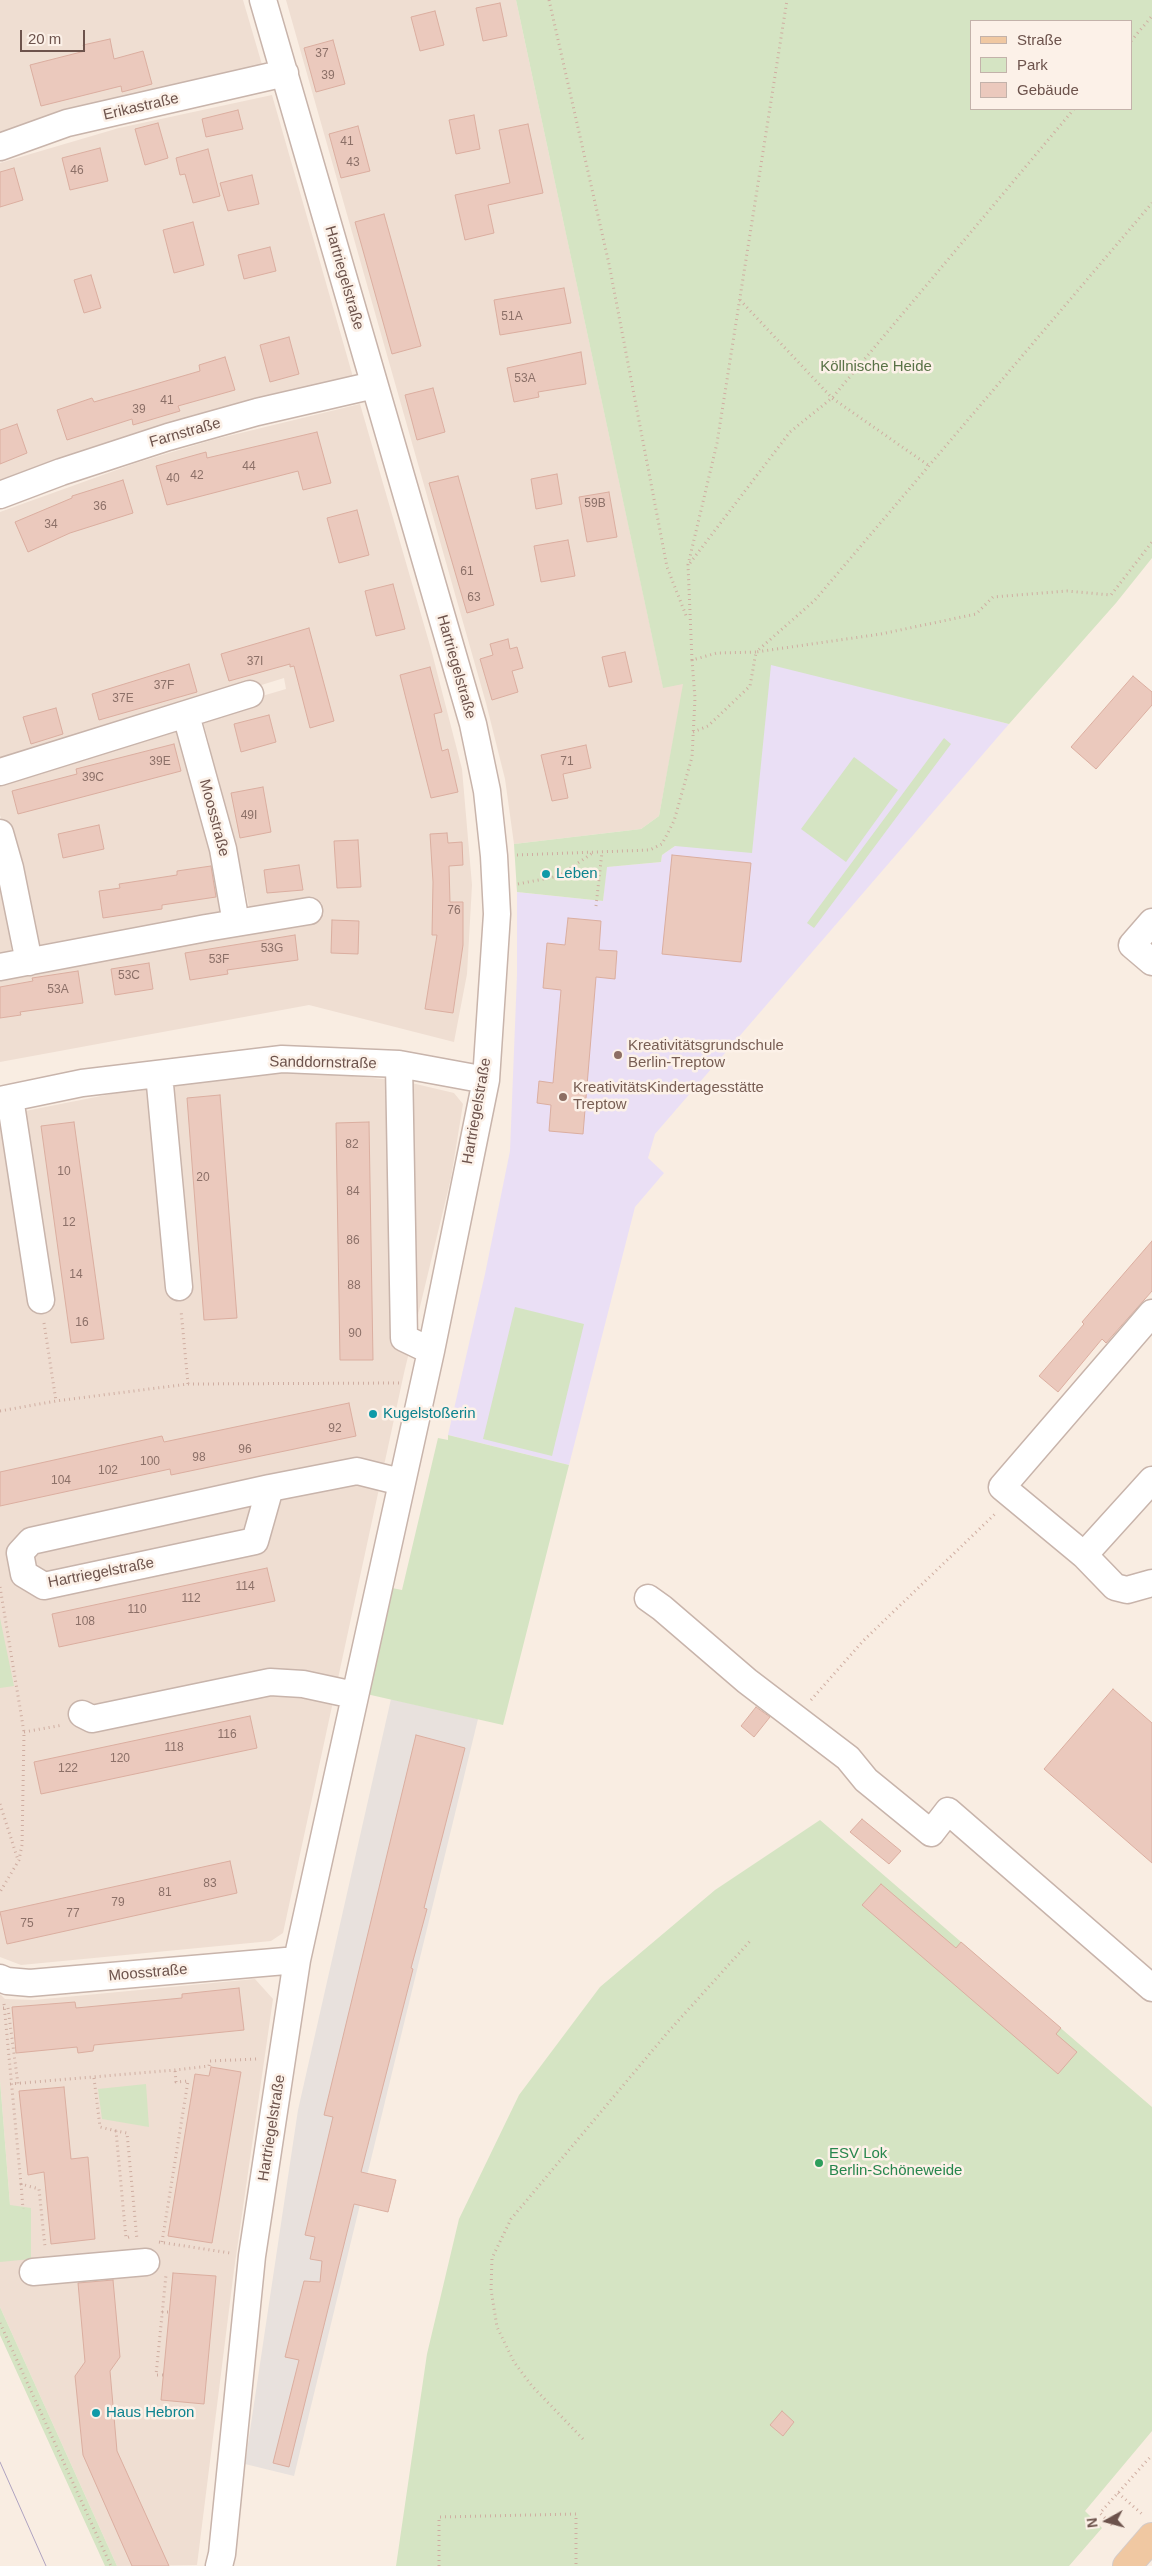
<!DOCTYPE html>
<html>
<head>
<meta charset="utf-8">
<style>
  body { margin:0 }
  #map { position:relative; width:1152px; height:2566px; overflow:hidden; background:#f9ede2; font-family:Arial,sans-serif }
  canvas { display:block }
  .legend { position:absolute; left:970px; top:20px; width:162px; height:90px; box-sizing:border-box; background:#fcf1e8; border:1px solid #c3b2aa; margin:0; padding:6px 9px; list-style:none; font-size:15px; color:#6d534c }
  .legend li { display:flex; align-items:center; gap:10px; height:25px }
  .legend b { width:25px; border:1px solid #c3b2aa }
  .north { position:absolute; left:1082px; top:2496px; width:50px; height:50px; -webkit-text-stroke:4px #fcf1e8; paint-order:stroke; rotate:263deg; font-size:14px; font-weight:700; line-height:20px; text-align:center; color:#6d534c }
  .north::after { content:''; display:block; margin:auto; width:18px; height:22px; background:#6d534c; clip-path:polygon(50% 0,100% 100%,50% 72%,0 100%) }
  .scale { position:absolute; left:20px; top:30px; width:65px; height:22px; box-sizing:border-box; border:2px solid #6d534c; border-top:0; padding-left:6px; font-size:15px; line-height:18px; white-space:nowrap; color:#6d534c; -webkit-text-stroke:4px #fcf1e8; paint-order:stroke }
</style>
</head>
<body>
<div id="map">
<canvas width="1152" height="2566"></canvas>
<ul class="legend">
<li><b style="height:6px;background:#f0c8a2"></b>Straße</li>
<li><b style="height:14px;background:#d5e4c3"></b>Park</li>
<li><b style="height:14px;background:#ebc9bd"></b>Gebäude</li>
</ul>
<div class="north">N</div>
<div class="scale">20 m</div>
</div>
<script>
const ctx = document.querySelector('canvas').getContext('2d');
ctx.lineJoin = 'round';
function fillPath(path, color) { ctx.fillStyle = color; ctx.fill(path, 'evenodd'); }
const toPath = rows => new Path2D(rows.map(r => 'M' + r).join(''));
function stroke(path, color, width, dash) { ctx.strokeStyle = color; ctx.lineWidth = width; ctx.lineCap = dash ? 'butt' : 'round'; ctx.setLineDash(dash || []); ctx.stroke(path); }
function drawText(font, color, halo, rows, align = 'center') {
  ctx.font = font + ' Arial,sans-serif'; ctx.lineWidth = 5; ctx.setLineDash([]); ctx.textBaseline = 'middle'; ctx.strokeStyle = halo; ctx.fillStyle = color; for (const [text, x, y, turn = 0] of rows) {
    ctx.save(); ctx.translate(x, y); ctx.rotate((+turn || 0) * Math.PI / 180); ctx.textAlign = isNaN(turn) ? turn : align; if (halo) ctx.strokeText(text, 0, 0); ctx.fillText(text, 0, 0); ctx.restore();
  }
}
fillPath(toPath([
  [0,0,243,0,263,68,0,134],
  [286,0,516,0,663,687,684,683,659,816,641,829,514,844,505,779,486,703],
  [272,95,353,377,165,424,54,460,0,481,0,163,119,128],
  [360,404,431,649,462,769,472,885,467,974,454,1042,309,1005,0,1062,0,972,321,913,322,903,251,916,245,888,236,889,200,746,209,743,201,714,286,689,284,678,0,766,0,512,136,463,212,440],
  [181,721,231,919,33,956,15,867,0,815,0,779],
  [0,860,17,928,9,931,13,959,0,962],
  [241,1071,311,1072,403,1081,454,1093,463,1104,451,1178,404,1373,283,1933,271,1941,21,1965,0,1957,0,1116,197,1077],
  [255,1979,273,1999,234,2270,197,2565,117,2566,0,2307,0,2206,10,2205,0,2080,0,1994,5,1999,34,2000]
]), '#efded2');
fillPath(toPath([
  [391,1699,478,1719,294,2476,245,2464,298,2110]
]), '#e8e1dd');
fillPath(toPath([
  [771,664,1009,724,655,1134,648,1158,664,1173,635,1207,569,1465,448,1435,485,1274,510,1151,517,975,517,892,603,901,606,867,661,862,662,855,675,846]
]), '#eadff5');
fillPath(toPath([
  [516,0,1152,0,1152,558,1116,603,1009,724,771,665,752,853,675,846,662,855,661,862,607,867,603,901,517,892,514,844,641,829,659,816,683,684,663,688],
  [971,21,1131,21,1131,109,971,109],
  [944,738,951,744,814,928,807,923],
  [854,757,898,790,846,862,801,829],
  [515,1307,584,1324,552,1456,483,1439],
  [448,1435,569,1465,503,1725,362,1693,387,1587,402,1590,438,1438,448,1440],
  [0,1618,14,1686,0,1688],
  [820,1820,1152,2107,1152,2431,1085,2511,1102,2528,1069,2566,396,2566,427,2354,459,2219,519,2095,600,1987,715,1890],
  [0,2080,10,2205,31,2208,31,2259,0,2262],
  [146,2084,149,2127,102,2119,98,2089],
  [0,2307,117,2566,105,2566,0,2335]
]), '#d5e4c3');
const building = toPath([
  [500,3,507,36,483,41,476,8,500,3],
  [435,11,444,45,420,51,411,17,435,11],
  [110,39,114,59,143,51,152,84,122,92,121,86,41,106,30,65,85,51,83,45,110,39],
  [333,40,345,84,316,92,304,48,333,40],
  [238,110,243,129,206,137,202,119,238,110],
  [474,115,480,149,456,154,449,120,474,115],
  [158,123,168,158,145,165,135,129,158,123],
  [528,124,543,193,488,205,494,233,465,240,455,195,510,183,499,130,528,124],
  [358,126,370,171,341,178,329,134,358,126],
  [100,148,108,181,70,190,62,158,100,148],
  [208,149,220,196,193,203,185,174,180,175,176,158,208,149],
  [14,168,23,200,0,207,0,172,14,168],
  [252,175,259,204,228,211,220,183,252,175],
  [384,214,421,346,392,354,355,222,384,214],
  [193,222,204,265,174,273,163,230,193,222],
  [270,247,276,271,244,279,238,255,270,247],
  [91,275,101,308,84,313,74,280,91,275],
  [564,288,571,323,500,335,494,300,564,288],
  [289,337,299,374,270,382,260,345,289,337],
  [581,352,586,384,538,392,539,397,514,402,507,368,581,352],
  [225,357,235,390,178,406,180,411,133,425,132,419,67,440,57,410,92,398,94,402,200,371,199,365,225,357],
  [433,388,445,432,417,440,405,395,433,388],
  [17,424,27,453,0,464,0,430,17,424],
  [317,432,331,483,303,490,298,471,167,505,156,466,206,452,207,458,317,432],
  [557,474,562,504,536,509,531,479,557,474],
  [458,476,494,605,467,613,429,483,458,476],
  [123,480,133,513,70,533,28,552,15,522,72,498,72,496,123,480],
  [609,492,617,537,587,542,579,497,609,492],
  [357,510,369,555,339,563,327,518,357,510],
  [568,540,575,576,541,582,534,546,568,540],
  [393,584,405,629,376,636,365,591,393,584],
  [309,628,334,721,310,728,294,666,290,667,290,664,229,681,221,654,309,628],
  [508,639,510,649,517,647,523,668,512,671,518,692,492,700,480,659,493,655,490,644,508,639],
  [625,652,632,682,609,687,602,657,625,652],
  [189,664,197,692,99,720,92,694,189,664],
  [430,667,442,712,434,714,442,751,448,749,458,792,431,798,400,675,430,667],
  [1133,676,1152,692,1152,705,1096,769,1071,747,1133,676],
  [56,708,63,734,31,744,23,717,56,708],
  [269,715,276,742,241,752,234,724,269,715],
  [174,744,181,771,18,814,12,791,77,774,76,769,174,744],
  [586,745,591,768,563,774,568,798,552,801,541,755,586,745],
  [263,787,271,832,240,838,231,793,263,787],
  [99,825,104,849,63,858,58,834,99,825],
  [447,833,448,843,462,842,463,865,449,866,450,902,463,902,463,945,453,1013,425,1009,437,935,432,935,433,882,430,834,447,833],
  [358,840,361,887,337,888,334,841,358,840],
  [672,855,751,863,741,962,662,954,672,855],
  [299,865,303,890,267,893,264,870,299,865],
  [211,866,216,897,162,905,162,909,103,918,99,891,120,888,119,884,177,875,177,871,211,866],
  [568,918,601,921,599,950,617,951,615,979,596,977,583,1134,549,1131,551,1105,537,1103,539,1081,553,1083,561,990,543,988,547,943,565,945,568,918],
  [332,920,359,921,358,954,331,953,332,920],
  [295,935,298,960,227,970,228,974,190,980,185,953,295,935],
  [149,963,153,989,115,995,111,969,149,963],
  [78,971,83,1003,20,1012,21,1015,0,1018,0,987,33,981,32,978,78,971],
  [220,1095,237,1318,204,1320,187,1098,220,1095],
  [74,1122,104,1339,71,1343,41,1126,74,1122],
  [369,1122,373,1360,340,1360,336,1123,369,1122],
  [1152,1241,1152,1291,1106,1343,1102,1339,1058,1392,1039,1376,1084,1324,1082,1322,1152,1241],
  [349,1403,356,1436,171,1475,170,1469,0,1506,0,1472,162,1436,164,1442,349,1403],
  [267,1568,275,1601,59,1647,52,1614,267,1568],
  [1113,1689,1152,1723,1152,1863,1044,1769,1113,1689],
  [756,1707,770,1717,754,1737,741,1726,756,1707],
  [250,1716,257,1748,41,1794,34,1762,250,1716],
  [416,1735,465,1748,424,1908,427,1909,411,1968,413,1969,361,2172,396,2180,388,2212,354,2204,289,2467,273,2463,299,2360,285,2357,304,2281,320,2282,322,2261,310,2259,315,2237,305,2235,333,2117,324,2115,416,1735],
  [862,1819,901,1851,889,1864,850,1832,862,1819],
  [230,1861,237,1893,7,1944,0,1912,230,1861],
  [881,1884,956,1948,961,1942,1061,2028,1056,2034,1077,2052,1058,2074,862,1905,881,1884],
  [239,1988,244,2030,94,2045,93,2051,78,2053,77,2047,16,2053,12,2007,75,2002,76,2008,182,1998,182,1994,239,1988],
  [211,2067,241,2072,212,2243,168,2236,195,2074,209,2076,211,2067],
  [64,2087,71,2159,88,2157,95,2239,51,2244,44,2172,28,2175,19,2091,64,2087],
  [173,2273,216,2276,204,2404,161,2400,173,2273],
  [113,2280,120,2357,110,2371,117,2451,169,2566,132,2566,83,2455,75,2376,85,2362,78,2283,113,2280],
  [782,2411,794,2422,783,2436,770,2425,782,2411]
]);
fillPath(building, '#ebc9bd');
stroke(building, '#dbaea0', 1);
const minor = toPath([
  [0,147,67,123,285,73],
  [0,495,61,472,168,437,257,412,374,385],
  [186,715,223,849,236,923],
  [0,772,250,694],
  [0,833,10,868,29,962],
  [1152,922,1132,945,1152,962],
  [0,967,206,928,309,911],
  [399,1064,404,1338,431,1351],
  [159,1074,179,1287],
  [10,1098,41,1300],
  [0,1100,82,1083,282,1059,399,1064,486,1080],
  [1152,1313,1002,1487,1084,1555,1115,1587,1127,1590,1152,1583],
  [270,1488,255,1541,44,1586,24,1574,20,1553,31,1541,270,1488,357,1471,401,1482],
  [1084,1555,1152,1480],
  [648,1598,662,1608,747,1681,848,1758,866,1780,931,1833,948,1811,1152,1988],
  [82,1714,92,1719,270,1682,303,1684,354,1695],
  [0,1978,7,1981,30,1983,297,1960],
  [33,2272,146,2262],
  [219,2566,222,2554,252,2256,297,1960,431,1351,486,1080,497,914,494,856,487,791,473,724,263,0]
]);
const major = toPath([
  [1127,2566,1152,2537]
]);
stroke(minor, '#c8b4ab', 29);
stroke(major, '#d3cbc9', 30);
stroke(toPath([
  [549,0,609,264,667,567,687,618],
  [1131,41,1152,16],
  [740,300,832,398,928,465],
  [690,563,790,432,832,398,1074,109],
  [692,660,688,565,717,443,787,0],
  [693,732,708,726,750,686,756,652,881,634,976,614,993,597,1067,591,1111,595,1152,542],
  [517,855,650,850,662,844,674,821,692,757,695,698,692,660,717,653,756,652,815,600,1152,203],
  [518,884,559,876,594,852],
  [596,906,602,852],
  [44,1323,56,1401],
  [188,1384,400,1383],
  [0,1411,56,1401,188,1384,181,1310],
  [0,1587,24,1732,22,1845,19,1860,0,1892],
  [811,1700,863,1641,996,1513],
  [24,1732,63,1725],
  [0,1804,18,1860],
  [4,2004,21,2184,39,2189,45,2247],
  [3,2008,8,2008,18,2084],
  [94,2078,100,2127,116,2131],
  [10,2084,175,2070,209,2066,210,2061,258,2059],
  [21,2184,23,2209],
  [129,2237,126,2238,116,2131,127,2133,137,2240],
  [159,2242,230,2253],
  [162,2242,188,2081,176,2082,175,2070],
  [162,2312,169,2312],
  [0,2323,111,2566],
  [163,2375,156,2375,166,2275],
  [583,2439,532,2386,514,2362,497,2327,491,2290,492,2258,511,2219,668,2032,751,1940],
  [1118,2493,1142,2514],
  [1112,2525,1100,2513,1152,2455],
  [439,2566,439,2517,576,2514,576,2566]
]), '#cfada1', 3, [1, 4]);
stroke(minor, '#fff', 26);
stroke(major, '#f0c8a2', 28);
stroke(toPath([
  [0,2462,46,2566]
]), '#afa3c0', 1);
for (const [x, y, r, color] of [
  [546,874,5,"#0f9aa8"],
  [618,1055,5,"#8d6e63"],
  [563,1097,5,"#8d6e63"],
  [373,1414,5,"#0f9aa8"],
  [819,2163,5,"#2e9e5b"],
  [96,2413,5,"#0f9aa8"]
]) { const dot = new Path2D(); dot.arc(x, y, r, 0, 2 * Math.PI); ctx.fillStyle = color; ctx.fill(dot); stroke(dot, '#fcf1e8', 2); }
drawText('12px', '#8c7068', null, [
  ["37",322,54],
  ["39",328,76],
  ["41",347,142],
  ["43",353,163],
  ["46",77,171],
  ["51A",512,317],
  ["53A",525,379],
  ["41",167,401],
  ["39",139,410],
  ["44",249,467],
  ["42",197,476],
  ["40",173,479],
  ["59B",595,504],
  ["36",100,507],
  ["34",51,525],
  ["61",467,572],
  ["63",474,598],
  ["37I",255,662],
  ["37F",164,686],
  ["37E",123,699],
  ["39E",160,762],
  ["71",567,762],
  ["39C",93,778],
  ["49I",249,816],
  ["76",454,911],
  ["53G",272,949],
  ["53F",219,960],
  ["53C",129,976],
  ["53A",58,990],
  ["82",352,1145],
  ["10",64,1172],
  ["20",203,1178],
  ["84",353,1192],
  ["12",69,1223],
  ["86",353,1241],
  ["14",76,1275],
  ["88",354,1286],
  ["16",82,1323],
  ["90",355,1334],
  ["92",335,1429],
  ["96",245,1450],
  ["98",199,1458],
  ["100",150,1462],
  ["102",108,1471],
  ["104",61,1481],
  ["114",245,1587],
  ["112",191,1599],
  ["110",137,1610],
  ["108",85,1622],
  ["116",227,1735],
  ["118",174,1748],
  ["120",120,1759],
  ["122",68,1769],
  ["83",210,1884],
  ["81",165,1893],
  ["79",118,1903],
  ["77",73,1914],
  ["75",27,1924]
]);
drawText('15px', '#6d534c', '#fcf1e8', [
  ["Erikastraße",141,107,-13],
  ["Hartriegelstraße",344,278,74],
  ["Farnstraße",185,433,-16],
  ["Hartriegelstraße",456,667,74],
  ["Moosstraße",214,818,75],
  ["Sanddornstraße",323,1063,1],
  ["Hartriegelstraße",477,1111,-80],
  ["Hartriegelstraße",101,1573,-11],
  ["Moosstraße",148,1973,-5],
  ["Hartriegelstraße",272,2128,-81]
]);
drawText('15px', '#597246', '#fcf1e8', [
  ["Köllnische Heide",876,367]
]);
drawText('15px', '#0d838f', '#fcf1e8', [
  ["Leben",556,874],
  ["Kugelstoßerin",383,1414],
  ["Haus Hebron",106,2413]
], 'left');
drawText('15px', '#785e54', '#fcf1e8', [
  ["Kreativitätsgrundschule",628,1046],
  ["Berlin-Treptow",628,1063],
  ["KreativitätsKindertagesstätte",573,1088],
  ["Treptow",573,1105]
], 'left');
drawText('15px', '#27864d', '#fcf1e8', [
  ["ESV Lok",829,2154],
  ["Berlin-Schöneweide",829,2171]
], 'left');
</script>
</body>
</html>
